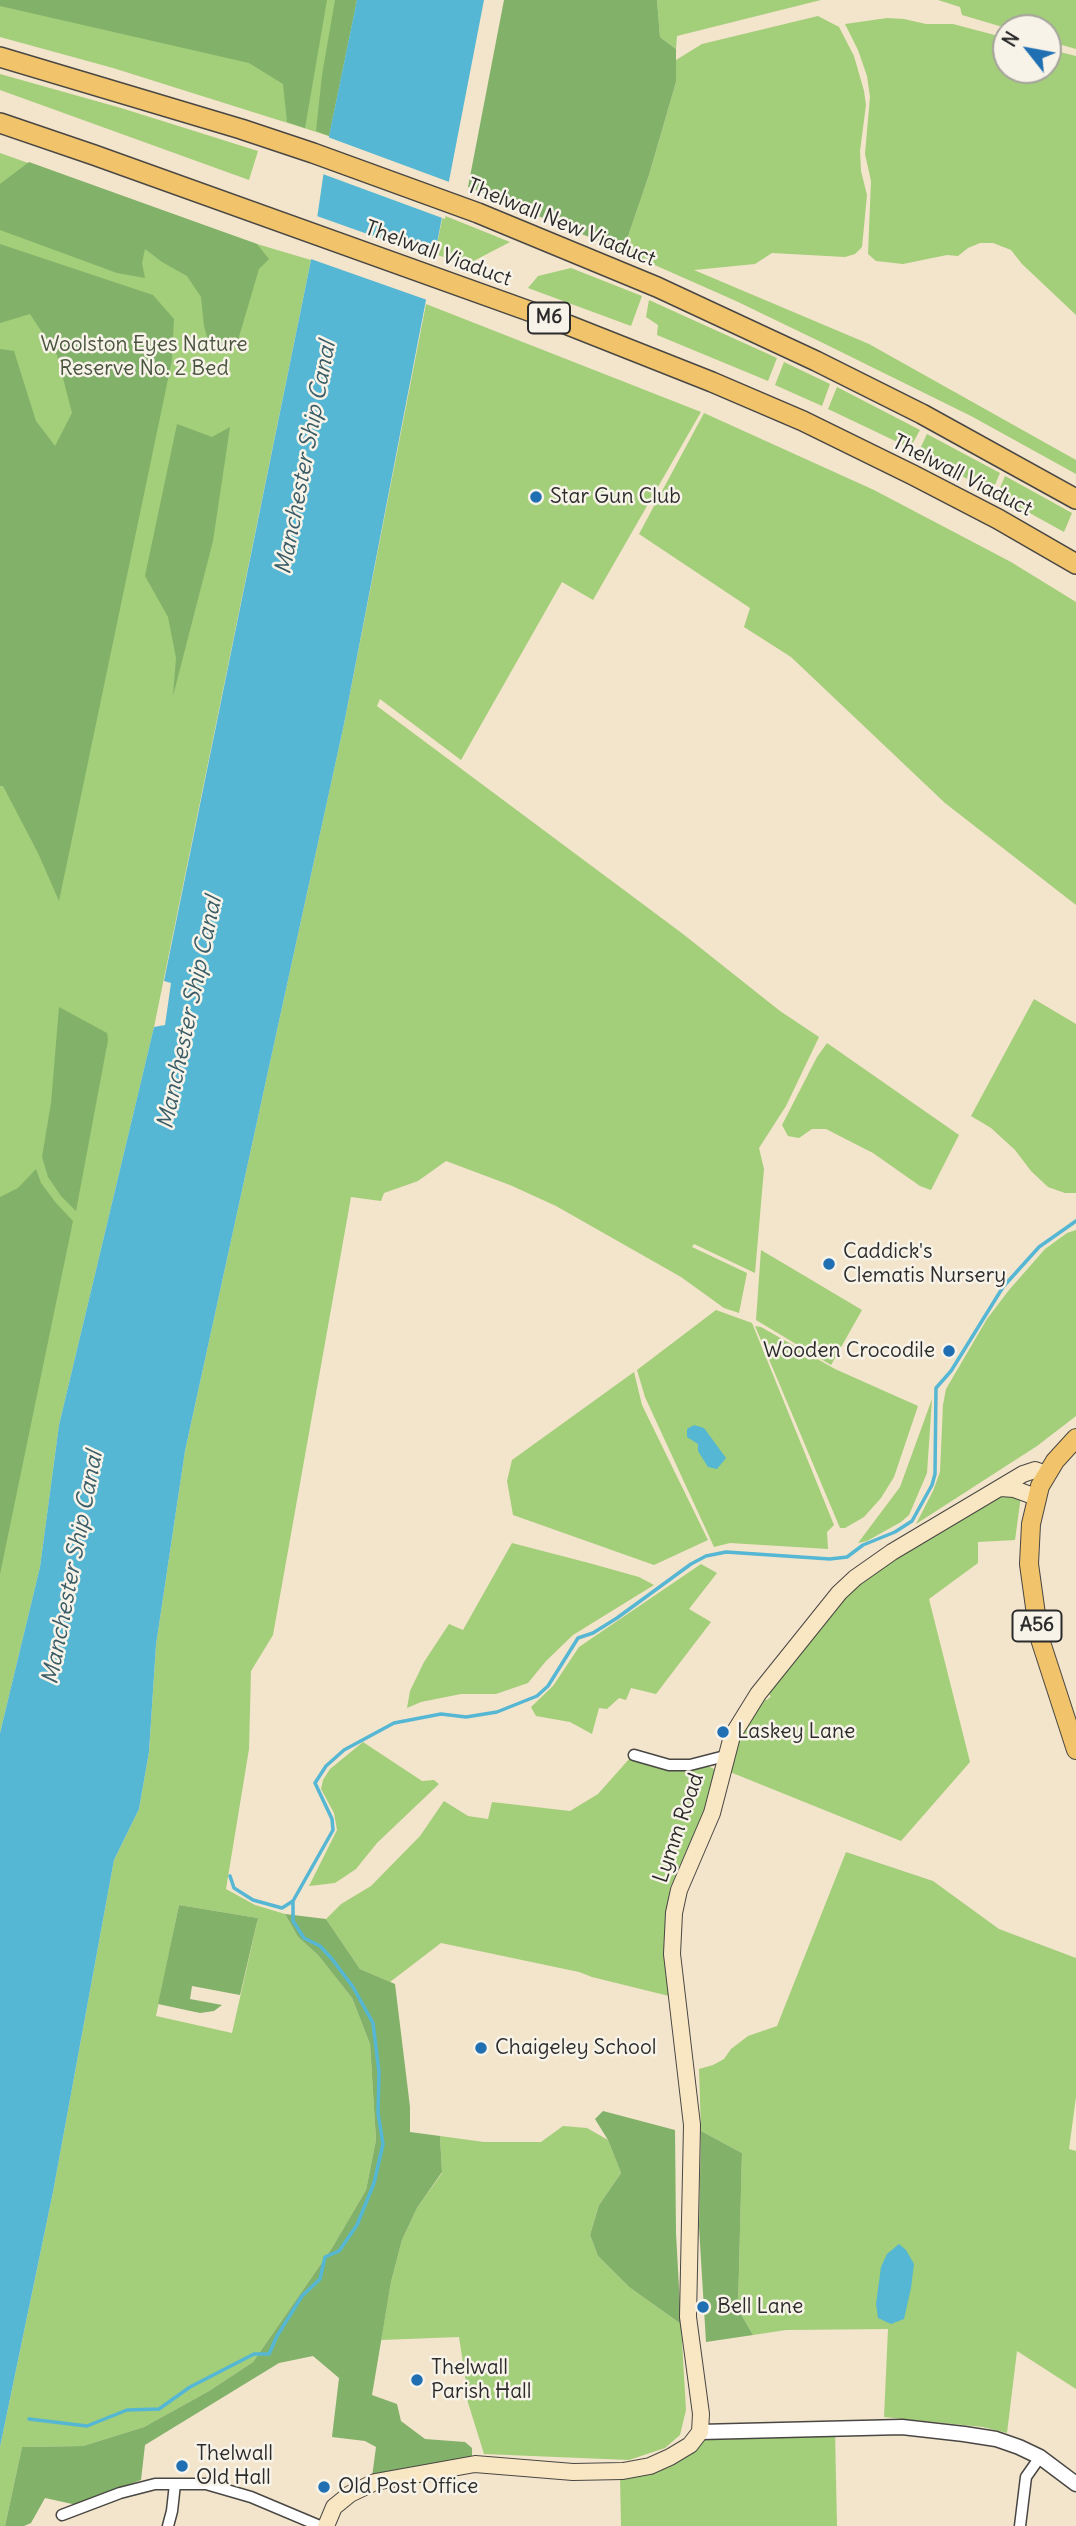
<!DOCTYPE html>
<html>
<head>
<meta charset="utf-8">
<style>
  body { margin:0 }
  #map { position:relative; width:1076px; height:2526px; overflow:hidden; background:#f3e4cc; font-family:Delius,sans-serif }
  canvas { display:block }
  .north { position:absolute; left:992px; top:14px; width:70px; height:70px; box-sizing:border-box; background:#f7f3e8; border:2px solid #a5a39c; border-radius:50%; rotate:301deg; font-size:19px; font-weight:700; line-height:28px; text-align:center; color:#2b2b2b }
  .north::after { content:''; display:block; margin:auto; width:24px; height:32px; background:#1f6fb2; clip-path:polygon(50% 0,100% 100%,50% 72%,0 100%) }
</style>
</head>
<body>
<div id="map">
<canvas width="1076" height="2526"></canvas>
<div class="north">N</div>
</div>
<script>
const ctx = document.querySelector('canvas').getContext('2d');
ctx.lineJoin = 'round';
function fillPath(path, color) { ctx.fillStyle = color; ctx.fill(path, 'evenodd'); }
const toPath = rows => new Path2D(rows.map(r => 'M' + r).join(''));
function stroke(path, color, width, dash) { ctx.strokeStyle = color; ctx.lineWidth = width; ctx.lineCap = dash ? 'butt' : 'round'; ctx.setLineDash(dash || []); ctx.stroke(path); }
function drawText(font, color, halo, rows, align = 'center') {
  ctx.font = font + ' Delius,sans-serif'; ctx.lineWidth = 5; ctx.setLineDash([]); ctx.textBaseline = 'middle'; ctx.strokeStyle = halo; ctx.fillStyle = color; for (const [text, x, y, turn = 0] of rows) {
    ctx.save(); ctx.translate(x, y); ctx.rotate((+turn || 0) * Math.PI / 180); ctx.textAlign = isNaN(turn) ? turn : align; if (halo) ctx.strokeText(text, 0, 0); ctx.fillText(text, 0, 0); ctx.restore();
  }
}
fillPath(toPath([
  [0,0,357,0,329,136,113,68,0,37],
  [657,0,821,0,677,36,676,49,660,37],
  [938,0,1076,0,1076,49,1048,41,1048,28,1006,28,962,15,960,7],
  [818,16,839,27,854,56,864,91,866,105,860,151,861,171,867,195,862,247,855,254,845,257,772,253,755,264,694,270,869,344,1076,460,1076,474,971,416,823,343,736,301,623,251,649,175,676,82,676,60,702,44],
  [887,18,904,19,926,24,953,24,1006,38,1006,70,1048,70,1048,49,1076,56,1076,315,1022,264,1011,250,993,243,980,243,968,248,958,256,947,255,903,264,876,261,868,254,871,181,865,154,870,97,867,76,858,50,845,24],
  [0,74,121,108,258,151,249,180,0,90],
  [0,153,257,244,311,260,154,1027,59,1425,40,1567,0,1733],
  [443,215,510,242,466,265,435,254],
  [571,268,642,296,631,326,528,288,538,276],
  [649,300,777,358,768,381,657,335,658,325,646,317],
  [426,304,701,412,593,600,562,582,461,760,380,699,377,706,683,934,780,1011,819,1037,786,1106,759,1148,764,1169,755,1273,694,1244,692,1247,747,1273,739,1313,724,1308,681,1277,556,1206,510,1185,446,1161,418,1181,384,1193,381,1201,351,1197,273,1635,251,1671,249,1749,226,1889,255,1905,285,1914,298,1937,318,1955,352,1998,370,2044,376,2140,366,2190,332,2248,253,2362,209,2391,144,2427,83,2446,22,2447,5,2526,0,2526,0,2447,53,2192,114,1860,139,1809,149,1752,156,1645,185,1451,344,724],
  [179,1905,258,1918,232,2033,156,2016],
  [784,362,830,384,822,406,775,385],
  [837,387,920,430,910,448,828,409],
  [704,413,874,490,1011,562,1076,602,1076,905,945,803,791,657,744,627,750,608,639,534],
  [927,434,1000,473,992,492,918,453],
  [1005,476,1072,513,1064,532,997,495],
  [1034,999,1076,1024,1076,1193,1065,1193,1048,1187,1031,1171,1015,1150,991,1128,971,1116],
  [827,1043,959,1135,931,1190,920,1186,873,1153,826,1129,812,1129,799,1138,788,1136,782,1125,817,1057],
  [1076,1230,1076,1416,1037,1446,916,1524,933,1491,940,1472,943,1405,946,1389,987,1319,1009,1290,1045,1249,1067,1233],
  [761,1250,862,1310,831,1365,756,1320],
  [716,1310,752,1323,834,1525,827,1532,828,1549,730,1543,714,1547,645,1397,637,1370],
  [755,1326,761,1327,835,1369,918,1406,894,1477,881,1498,864,1517,845,1528,840,1528],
  [634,1372,642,1405,708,1540,654,1565,513,1515,507,1481,512,1460],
  [932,1399,927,1473,909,1515,901,1522,867,1541,858,1543,900,1487],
  [1005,1491,1021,1496,1015,1540,978,1542,978,1563,929,1599,970,1762,901,1841,730,1772,738,1745,748,1722,763,1698,767,1700,771,1696,767,1693,807,1641,857,1584,889,1561],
  [512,1543,589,1563,639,1577,654,1585,573,1635,546,1661,528,1683,496,1694,461,1694,421,1702,407,1708,410,1691,424,1662,449,1624,463,1630],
  [701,1564,717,1573,689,1609,711,1622,656,1694,631,1688,626,1700,619,1698,607,1709,599,1708,592,1734,570,1722,536,1716,531,1707,553,1686,579,1647],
  [363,1742,422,1781,434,1780,439,1784,377,1843,356,1869,335,1883,309,1886,337,1830,334,1813,321,1789,323,1780,330,1769],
  [630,1758,706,1765,716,1770,704,1811,670,1888,666,1920,669,1996,592,1977,579,1972,441,1943,390,1982,360,1969,326,1919,341,1904,371,1886,420,1836,444,1801,468,1816,488,1819,492,1802,570,1811,598,1794],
  [846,1852,933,1881,999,1929,1076,1958,1076,2097,1069,2149,1076,2151,1076,2389,1017,2351,1007,2433,983,2427,884,2417,888,2329,786,2330,753,2335,738,2309,742,2153,701,2131,699,2069,713,2065,724,2059,731,2049,748,2036,777,2026],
  [563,2126,587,2128,608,2140,621,2173,599,2205,590,2235,598,2256,629,2287,681,2324,686,2410,680,2435,665,2448,629,2460,484,2454,465,2393,467,2389,459,2337,381,2340,391,2282,402,2240,417,2208,442,2173,440,2136,484,2142,541,2142],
  [705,2428,835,2431,837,2526,621,2526,620,2476,653,2470]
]), '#a3ce7a');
fillPath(toPath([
  [0,0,327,0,305,128,287,122,283,84,249,63,0,6],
  [335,0,357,0,329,136,316,131,322,75],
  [504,0,657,0,660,37,676,49,676,82,649,175,623,251,468,187],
  [29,162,257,244,269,259,259,269,236,347,211,351,204,326,201,297,187,276,162,262,145,249,142,263,145,278,117,273,0,230,0,184],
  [0,244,153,295,174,319,172,360,59,901,38,853,3,786,0,786,0,349,14,351,36,421,55,446,72,413,57,355,30,314,0,323],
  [177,424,212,437,230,427,213,541,173,696,176,658,168,617,145,576],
  [59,1007,107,1033,108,1040,76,1211,61,1196,48,1177,42,1157,51,1103],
  [36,1169,41,1183,56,1203,73,1221,0,1574,0,1197,18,1188],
  [179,1905,258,1918,240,1995,192,1986,190,1999,222,2005,214,2011,200,2013,158,2004],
  [285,1914,326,1919,360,1969,395,1984,410,2107,410,2132,440,2136,442,2172,417,2208,402,2240,391,2282,372,2395,397,2404,401,2421,425,2439,465,2442,472,2448,472,2457,372,2477,376,2447,365,2441,332,2437,339,2378,313,2356,279,2363,145,2445,141,2480,77,2505,45,2498,31,2523,24,2526,5,2526,22,2447,83,2446,144,2427,209,2391,253,2362,332,2248,366,2190,376,2140,370,2044,352,1998,318,1955,298,1937],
  [603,2111,675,2130,676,2233,681,2324,629,2287,598,2256,590,2235,599,2205,621,2173,608,2140,595,2119],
  [701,2131,742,2153,738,2309,753,2335,706,2342,699,2227]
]), '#82b16a');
fillPath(toPath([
  [357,0,484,0,344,724,185,1451,156,1645,149,1752,139,1809,114,1860,53,2192,0,2447,0,1733,40,1567,59,1425,154,1027,165,1025,171,983,164,981,311,260,329,136],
  [694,1425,704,1428,726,1458,717,1469,708,1467,698,1451,698,1444,687,1437,687,1429],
  [899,2244,906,2250,914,2264,911,2288,904,2319,891,2324,878,2318,876,2304,881,2267,887,2254]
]), '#55b7d3');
fillPath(toPath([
  [325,136,452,183,445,219,320,173],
  [314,215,438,259,430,301,308,258]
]), '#f3e4cc');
stroke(toPath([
  [230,1876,234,1888,253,1900,282,1908,293,1901,333,1830,332,1819,315,1783,326,1766,344,1750,394,1723,441,1714,466,1717,497,1712,537,1696,548,1686,578,1638,593,1633,617,1618,691,1564,706,1556,726,1552,830,1559,847,1557,863,1545,895,1532,912,1521,932,1485,935,1474,936,1388,951,1371,1003,1287,1039,1247,1076,1221],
  [29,2419,87,2426,127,2410,159,2409,190,2387,254,2354,269,2354,277,2336,302,2296,320,2279,325,2257,339,2251,357,2225,374,2183,383,2144,378,2113,379,2072,373,2023,353,1987,332,1959,320,1946,304,1938,293,1921,293,1901]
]), '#55b7d3', 3.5);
const minor = toPath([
  [634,1755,669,1765,690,1765,725,1756],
  [62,2515,120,2493,155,2484,206,2484,251,2497,320,2526],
  [168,2526,172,2511,175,2484],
  [1020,2526,1026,2477,1040,2457]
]);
const tertiary = toPath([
  [700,2432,902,2427,964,2434,996,2439,1019,2447,1040,2457,1076,2484]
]);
const secondary = toPath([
  [1001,1488,1014,1489,1036,1497],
  [326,2526,334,2507,350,2494,375,2482,475,2464,573,2472,623,2471,650,2466,670,2457,690,2445,700,2432,701,2414,688,2317,692,2125,672,1954,674,1913,679,1890,712,1813,732,1736,758,1694,839,1593,855,1578,892,1552,1023,1474,1035,1470,1046,1474]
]);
const primary = toPath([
  [1076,1438,1055,1461,1040,1486,1031,1524,1029,1564,1039,1636,1076,1750]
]);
const motorway = toPath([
  [0,57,241,129,313,153,478,213,657,287,816,361,922,414,1076,499],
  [0,123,94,155,568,325,712,382,803,421,913,475,998,519,1076,564]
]);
stroke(minor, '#494743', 13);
stroke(tertiary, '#494743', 17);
stroke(secondary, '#494743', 18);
stroke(primary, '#494743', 20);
stroke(motorway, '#494743', 22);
stroke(minor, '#fff', 10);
stroke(tertiary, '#fff', 14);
stroke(secondary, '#f9e7c3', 16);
stroke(primary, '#f1c36a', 18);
stroke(motorway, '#f1c36a', 19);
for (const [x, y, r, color] of [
  [536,497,7,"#1f6fb2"],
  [829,1264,7,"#1f6fb2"],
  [949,1351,7,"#1f6fb2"],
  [723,1732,7,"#1f6fb2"],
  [481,2048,7,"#1f6fb2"],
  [703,2307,7,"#1f6fb2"],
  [417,2380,7,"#1f6fb2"],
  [182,2466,7,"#1f6fb2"],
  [324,2487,7,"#1f6fb2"]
]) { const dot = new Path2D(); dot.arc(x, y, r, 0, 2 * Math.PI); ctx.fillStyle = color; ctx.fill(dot); stroke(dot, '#f7f3e8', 2.5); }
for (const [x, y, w] of [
  [549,318,42],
  [1037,1626,49]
]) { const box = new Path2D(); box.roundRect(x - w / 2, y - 15.5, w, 31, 5); ctx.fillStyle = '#f7f3e8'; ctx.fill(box); stroke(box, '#2b2b2b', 2); }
drawText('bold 19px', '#2b2b2b', null, [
  ["M6",549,318],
  ["A56",1037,1626]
]);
drawText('21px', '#2b2b2b', '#f7f3e8', [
  ["Thelwall New Viaduct",561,223,22],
  ["Thelwall Viaduct",438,254,20],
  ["Thelwall Viaduct",962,476,27],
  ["Lymm Road",679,1828,-71]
]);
drawText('21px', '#49543f', '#f7f3e8', [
  ["Woolston Eyes Nature",144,345],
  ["Reserve No. 2 Bed",144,369]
]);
drawText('21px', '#2b2b2b', '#f7f3e8', [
  ["Star Gun Club",550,497],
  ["Caddick's",843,1252],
  ["Clematis Nursery",843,1276],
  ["Wooden Crocodile",935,1351,"right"],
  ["Laskey Lane",737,1732],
  ["Chaigeley School",495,2048],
  ["Bell Lane",717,2307],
  ["Thelwall",431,2368],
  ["Parish Hall",431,2392],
  ["Thelwall",196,2454],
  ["Old Hall",196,2478],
  ["Old Post Office",338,2487]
], 'left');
drawText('italic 23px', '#3a5c66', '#f7f3e8', [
  ["Manchester Ship Canal",306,458,-79],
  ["Manchester Ship Canal",190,1013,-78],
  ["Manchester Ship Canal",73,1568,-79]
]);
</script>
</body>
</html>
